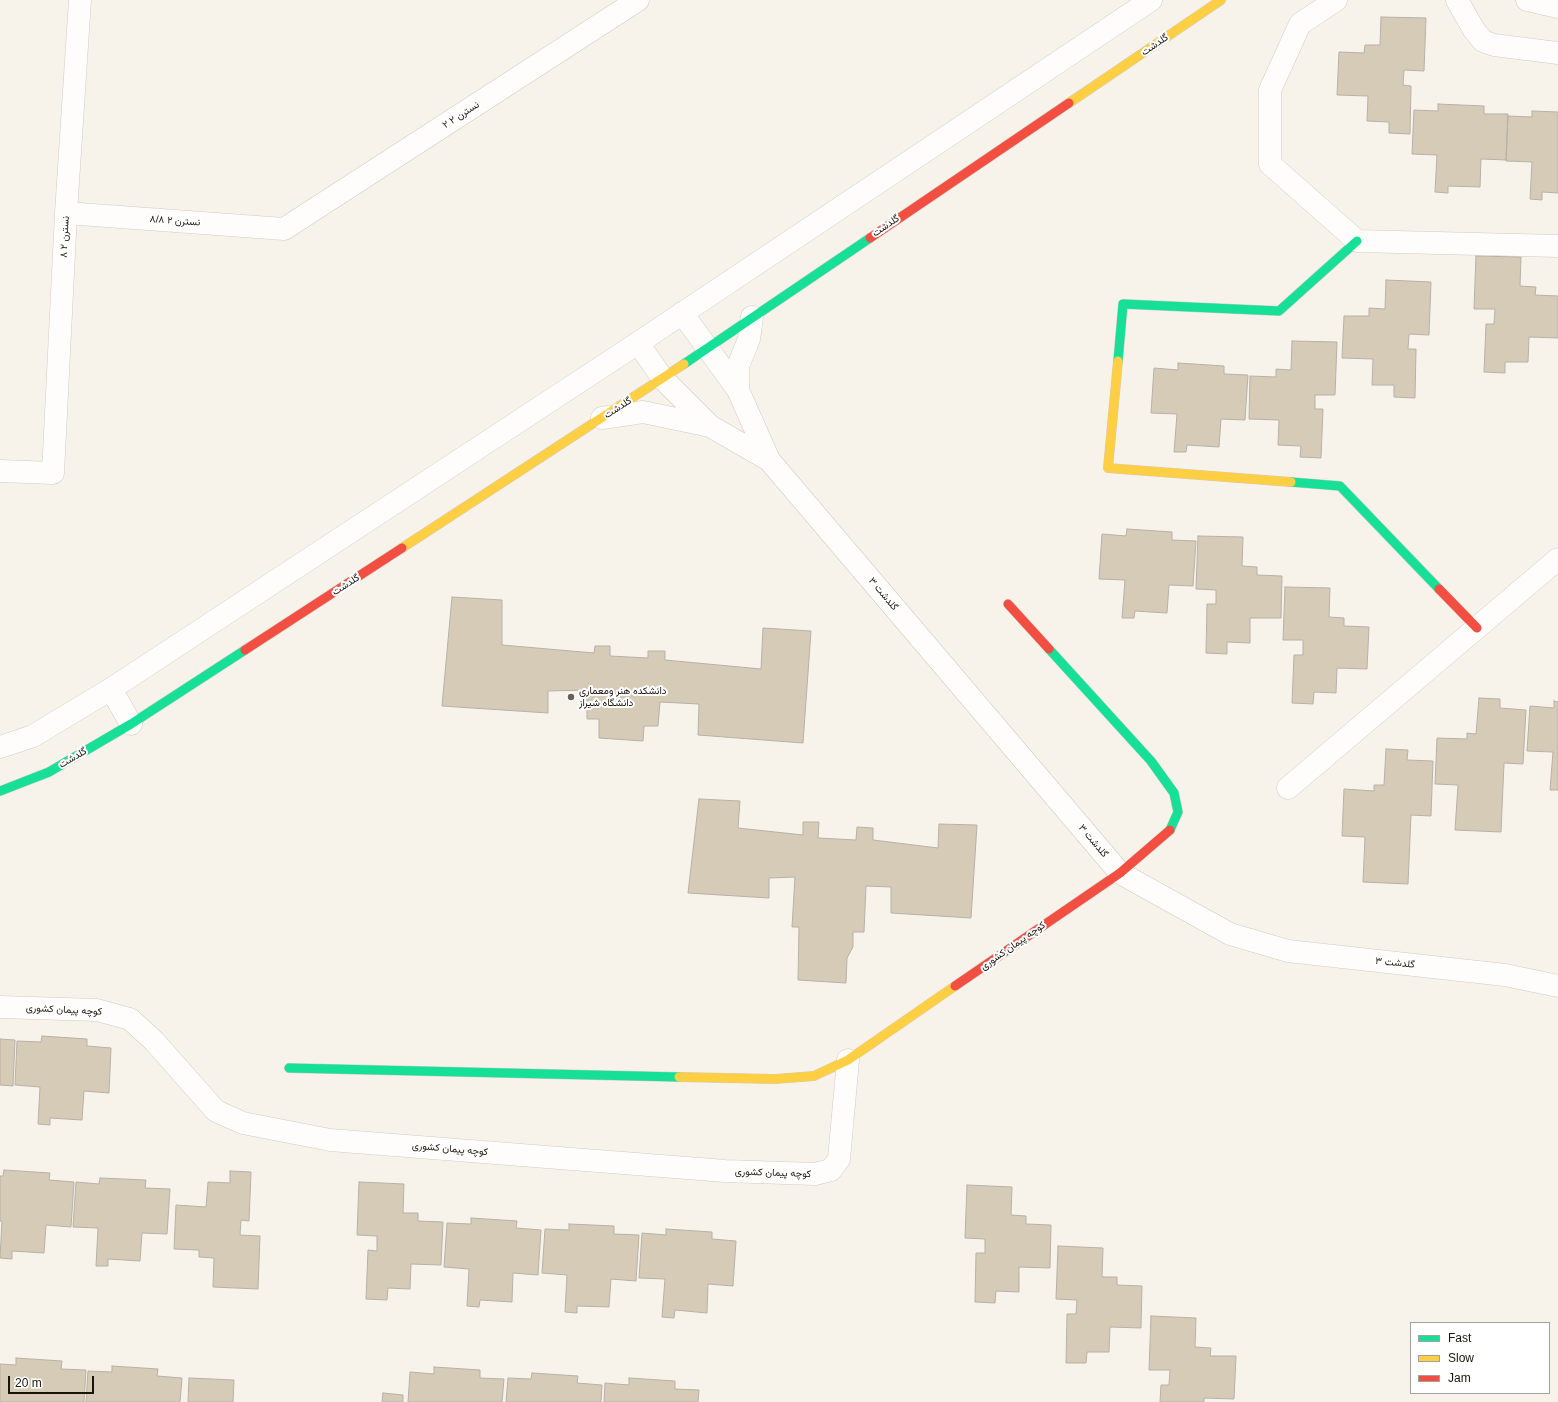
<!DOCTYPE html>
<html>
<head>
<meta charset="utf-8">
<style>
  body { margin:0 }
  #map { position:relative; width:1558px; height:1402px; overflow:hidden; background:#f8f3ea; font-family:Helvetica,sans-serif }
  canvas { display:block }
  .legend { position:absolute; left:1410px; top:1322px; width:140px; height:72px; box-sizing:border-box; background:#fff; border:1px solid #a3a19d; margin:0; padding:5px 7px; list-style:none; font-size:12px; color:#1a140b }
  .legend li { display:flex; align-items:center; gap:8px; height:20px }
  .legend b { width:20px; border:1px solid #a3a19d }
  .scale { position:absolute; left:8px; top:1376px; width:86px; height:18px; box-sizing:border-box; border:2px solid #1a140b; border-top:0; padding-left:5px; font-size:12px; line-height:14px; white-space:nowrap; color:#1a140b; -webkit-text-stroke:3px #fff; paint-order:stroke }
</style>
</head>
<body>
<div id="map">
<canvas width="1558" height="1402"></canvas>
<ul class="legend">
<li><b style="height:5px;background:#16e098"></b>Fast</li>
<li><b style="height:5px;background:#ffcf43"></b>Slow</li>
<li><b style="height:5px;background:#f24e42"></b>Jam</li>
</ul>
<div class="scale">20 m</div>
</div>
<script>
const ctx = document.querySelector('canvas').getContext('2d');
ctx.lineJoin = 'round';
function fillPath(path, color) { ctx.fillStyle = color; ctx.fill(path, 'evenodd'); }
const toPath = rows => new Path2D(rows.map(r => 'M' + r).join(''));
function stroke(path, color, width, dash) { ctx.strokeStyle = color; ctx.lineWidth = width; ctx.lineCap = dash ? 'butt' : 'round'; ctx.setLineDash(dash || []); ctx.stroke(path); }
function drawText(font, color, halo, rows, align = 'center') {
  ctx.font = font + ' Helvetica,Vazirmatn,sans-serif'; ctx.lineWidth = 4; ctx.setLineDash([]); ctx.textBaseline = 'middle'; ctx.strokeStyle = halo; ctx.fillStyle = color; for (const [text, x, y, turn = 0] of rows) {
    ctx.save(); ctx.translate(x, y); ctx.rotate((+turn || 0) * Math.PI / 180); ctx.textAlign = isNaN(turn) ? turn : align; if (halo) ctx.strokeText(text, 0, 0); ctx.fillText(text, 0, 0); ctx.restore();
  }
}
const building = toPath([
  [1381,17,1426,18,1424,71,1404,70,1403,85,1411,86,1410,134,1389,133,1389,122,1367,121,1368,96,1337,95,1339,52,1364,53,1365,45,1380,45,1381,17],
  [1438,104,1484,106,1484,114,1508,114,1506,160,1481,159,1480,187,1448,186,1448,193,1435,192,1437,155,1412,154,1414,110,1438,111,1438,104],
  [1532,111,1558,112,1558,193,1542,192,1542,200,1530,199,1532,162,1506,161,1508,116,1532,117,1532,111],
  [1476,256,1521,257,1520,286,1536,287,1535,295,1558,296,1558,338,1529,337,1528,362,1505,362,1505,373,1484,372,1486,324,1494,324,1495,309,1474,309,1476,256],
  [1386,280,1431,282,1429,335,1409,334,1408,349,1416,349,1415,398,1394,397,1394,385,1372,385,1373,359,1342,358,1344,316,1369,316,1369,308,1385,309,1386,280],
  [1292,341,1337,342,1335,395,1315,395,1315,409,1323,409,1321,458,1300,457,1301,446,1278,445,1279,420,1249,419,1250,376,1276,377,1276,369,1291,370,1292,341],
  [1178,363,1224,366,1224,374,1248,375,1245,420,1221,419,1219,447,1187,445,1186,452,1174,452,1177,414,1151,413,1154,368,1178,370,1178,363],
  [1127,529,1172,532,1172,540,1196,541,1193,586,1169,585,1167,613,1135,611,1134,618,1122,618,1125,580,1099,579,1102,534,1126,536,1127,529],
  [1198,536,1243,537,1242,566,1257,567,1257,575,1282,576,1281,618,1250,618,1250,643,1227,642,1227,654,1206,653,1207,604,1216,604,1216,590,1196,589,1198,536],
  [1285,587,1330,588,1329,617,1344,618,1344,626,1369,627,1367,669,1337,668,1336,693,1314,692,1313,704,1292,703,1294,655,1303,655,1303,640,1283,640,1285,587],
  [452,597,502,600,502,645,594,653,595,646,610,646,610,656,648,658,648,651,665,651,665,660,761,669,763,628,811,631,803,743,698,735,699,704,660,702,658,726,644,726,643,741,599,738,599,719,587,719,587,690,548,691,548,713,442,706,452,597],
  [1479,698,1500,699,1500,708,1526,710,1523,764,1504,763,1501,832,1455,830,1458,785,1435,784,1437,738,1467,739,1467,733,1476,734,1479,698],
  [1554,701,1558,702,1558,790,1550,790,1553,752,1527,751,1530,706,1554,708,1554,701],
  [1386,749,1408,750,1407,760,1433,761,1431,816,1411,815,1408,884,1363,882,1365,837,1342,836,1344,789,1374,791,1374,785,1384,785,1386,749],
  [699,799,740,801,738,828,803,835,803,822,819,822,818,838,856,840,857,827,873,828,873,840,938,848,939,824,977,825,971,918,891,913,891,887,866,886,864,932,853,932,853,947,847,958,846,983,798,980,799,927,792,927,795,877,769,878,769,898,688,893,699,799],
  [42,1036,87,1039,87,1046,111,1048,109,1093,84,1091,82,1120,50,1118,50,1125,38,1124,40,1087,15,1085,17,1041,41,1042,42,1036],
  [0,1039,15,1040,13,1086,0,1085,0,1039],
  [4,1170,50,1173,49,1180,74,1182,71,1227,46,1225,44,1253,12,1251,12,1259,0,1258,2,1221,0,1221,0,1176,3,1176,4,1170],
  [230,1171,251,1172,249,1221,241,1220,240,1235,260,1236,258,1289,213,1287,214,1258,199,1257,199,1250,174,1249,176,1205,206,1207,208,1182,230,1183,230,1171],
  [100,1178,146,1180,145,1188,170,1189,167,1234,142,1233,140,1261,108,1259,108,1266,96,1266,98,1228,73,1227,76,1182,99,1184,100,1178],
  [359,1182,404,1184,403,1213,418,1213,418,1221,443,1222,441,1265,411,1264,410,1289,388,1288,387,1300,366,1299,368,1250,377,1251,377,1236,357,1235,359,1182],
  [967,1185,1012,1187,1011,1215,1026,1216,1026,1224,1051,1225,1050,1268,1019,1267,1019,1292,996,1291,995,1303,975,1302,976,1253,985,1253,985,1239,965,1238,967,1185],
  [471,1218,517,1221,516,1228,541,1230,538,1275,513,1273,512,1302,480,1300,479,1307,467,1306,469,1269,444,1267,447,1223,471,1224,471,1218],
  [569,1224,614,1226,614,1234,639,1235,636,1281,611,1279,609,1307,577,1306,577,1313,565,1312,567,1275,542,1273,545,1229,569,1230,569,1224],
  [666,1229,712,1232,712,1239,736,1241,733,1286,708,1284,707,1313,675,1310,674,1318,662,1317,665,1279,639,1278,642,1233,666,1235,666,1229],
  [1058,1246,1103,1248,1102,1277,1117,1277,1117,1285,1142,1286,1141,1328,1110,1327,1109,1352,1087,1352,1086,1363,1066,1363,1067,1314,1076,1314,1077,1300,1056,1299,1058,1246],
  [1151,1316,1196,1318,1195,1347,1211,1348,1210,1356,1236,1356,1234,1399,1204,1398,1204,1402,1160,1402,1161,1385,1169,1385,1170,1370,1149,1370,1151,1316],
  [16,1358,62,1361,61,1369,86,1370,84,1402,0,1402,0,1364,16,1365,16,1358],
  [112,1366,158,1369,157,1376,182,1378,180,1402,86,1402,88,1371,112,1372,112,1366],
  [434,1367,480,1370,480,1378,504,1379,502,1402,408,1402,410,1372,434,1374,434,1367],
  [532,1373,578,1376,577,1383,602,1385,601,1402,506,1402,508,1378,531,1379,532,1373],
  [189,1378,234,1380,233,1402,188,1402,189,1378],
  [629,1378,675,1381,675,1389,699,1390,698,1402,604,1402,605,1383,629,1385,629,1378],
  [383,1393,403,1395,403,1402,382,1402,383,1393]
]);
fillPath(building, '#d6cbb7');
stroke(building, '#b6b1a8', 1);
const street = toPath([
  [1336,0,1300,24,1270,90,1270,164,1357,241,1558,246],
  [1457,0,1474,30,1483,41,1494,45,1558,53],
  [1527,0,1558,7],
  [66,213,284,229,638,0],
  [682,313,738,390,769,460,1120,873,1230,934,1288,951,1505,975,1558,986],
  [638,343,663,379,710,426,769,460],
  [738,390,738,366,749,339,752,317],
  [602,418,643,412,710,426],
  [0,471,53,473,66,213,80,0],
  [111,689,131,724],
  [0,747,33,736,111,689,638,343,1151,0],
  [1288,788,1558,559],
  [0,1007,97,1010,130,1019,154,1041,216,1111,243,1123,330,1140,725,1171,815,1174,831,1170,839,1159,848,1060]
]);
const fast = toPath([
  [1118,361,1123,304,1279,311,1357,241],
  [684,364,870,238],
  [1291,482,1340,486,1439,589],
  [1049,649,1151,761,1174,793,1178,812,1170,830],
  [0,791,49,772,131,724,245,650],
  [289,1068,679,1077]
]);
const slow = toPath([
  [1069,103,1221,0],
  [1118,361,1108,468,1291,482],
  [402,548,684,364],
  [679,1077,775,1079,814,1076,848,1060,955,986]
]);
const jam = toPath([
  [870,238,1069,103],
  [1439,589,1477,628],
  [1008,604,1049,649],
  [245,650,402,548],
  [955,986,1120,873,1170,830]
]);
stroke(street, '#d1cbc2', 23);
stroke(fast, '#d1cbc2', 10);
stroke(slow, '#d1cbc2', 10);
stroke(jam, '#d1cbc2', 10);
stroke(street, '#fefdfc', 22);
stroke(fast, '#16e098', 9);
stroke(slow, '#ffcf43', 9);
stroke(jam, '#f24e42', 9);
for (const [x, y, r, color] of [
  [571,697,4,"#686259"]
]) { const dot = new Path2D(); dot.arc(x, y, r, 0, 2 * Math.PI); ctx.fillStyle = color; ctx.fill(dot); stroke(dot, '#fff', 1.5); }
drawText('10px', '#1a140b', '#fff', [
  ["گلدشت",1155,45,-34],
  ["۲ نسترن ۲",461,115,-33],
  ["۸/۸ نسترن ۲",175,221,4],
  ["گلدشت",886,226,-34],
  ["۸ نسترن ۲",65,237,-87],
  ["گلدشت",618,408,-33],
  ["گلدشت",346,585,-33],
  ["گلدشت ۳",883,594,50],
  ["گلدشت",73,758,-30],
  ["گلدشت ۳",1093,841,50],
  ["کوچه پیمان کشوری",1013,946,-35],
  ["گلدشت ۳",1395,963,6],
  ["کوچه پیمان کشوری",64,1010,3],
  ["کوچه پیمان کشوری",450,1149,5],
  ["کوچه پیمان کشوری",773,1173,2]
]);
drawText('10px', '#1a140b', '#fff', [
  ["دانشکده هنر‌ ومعماری",579,691],
  ["دانشگاه شیراز",579,703]
], 'left');
</script>
</body>
</html>
